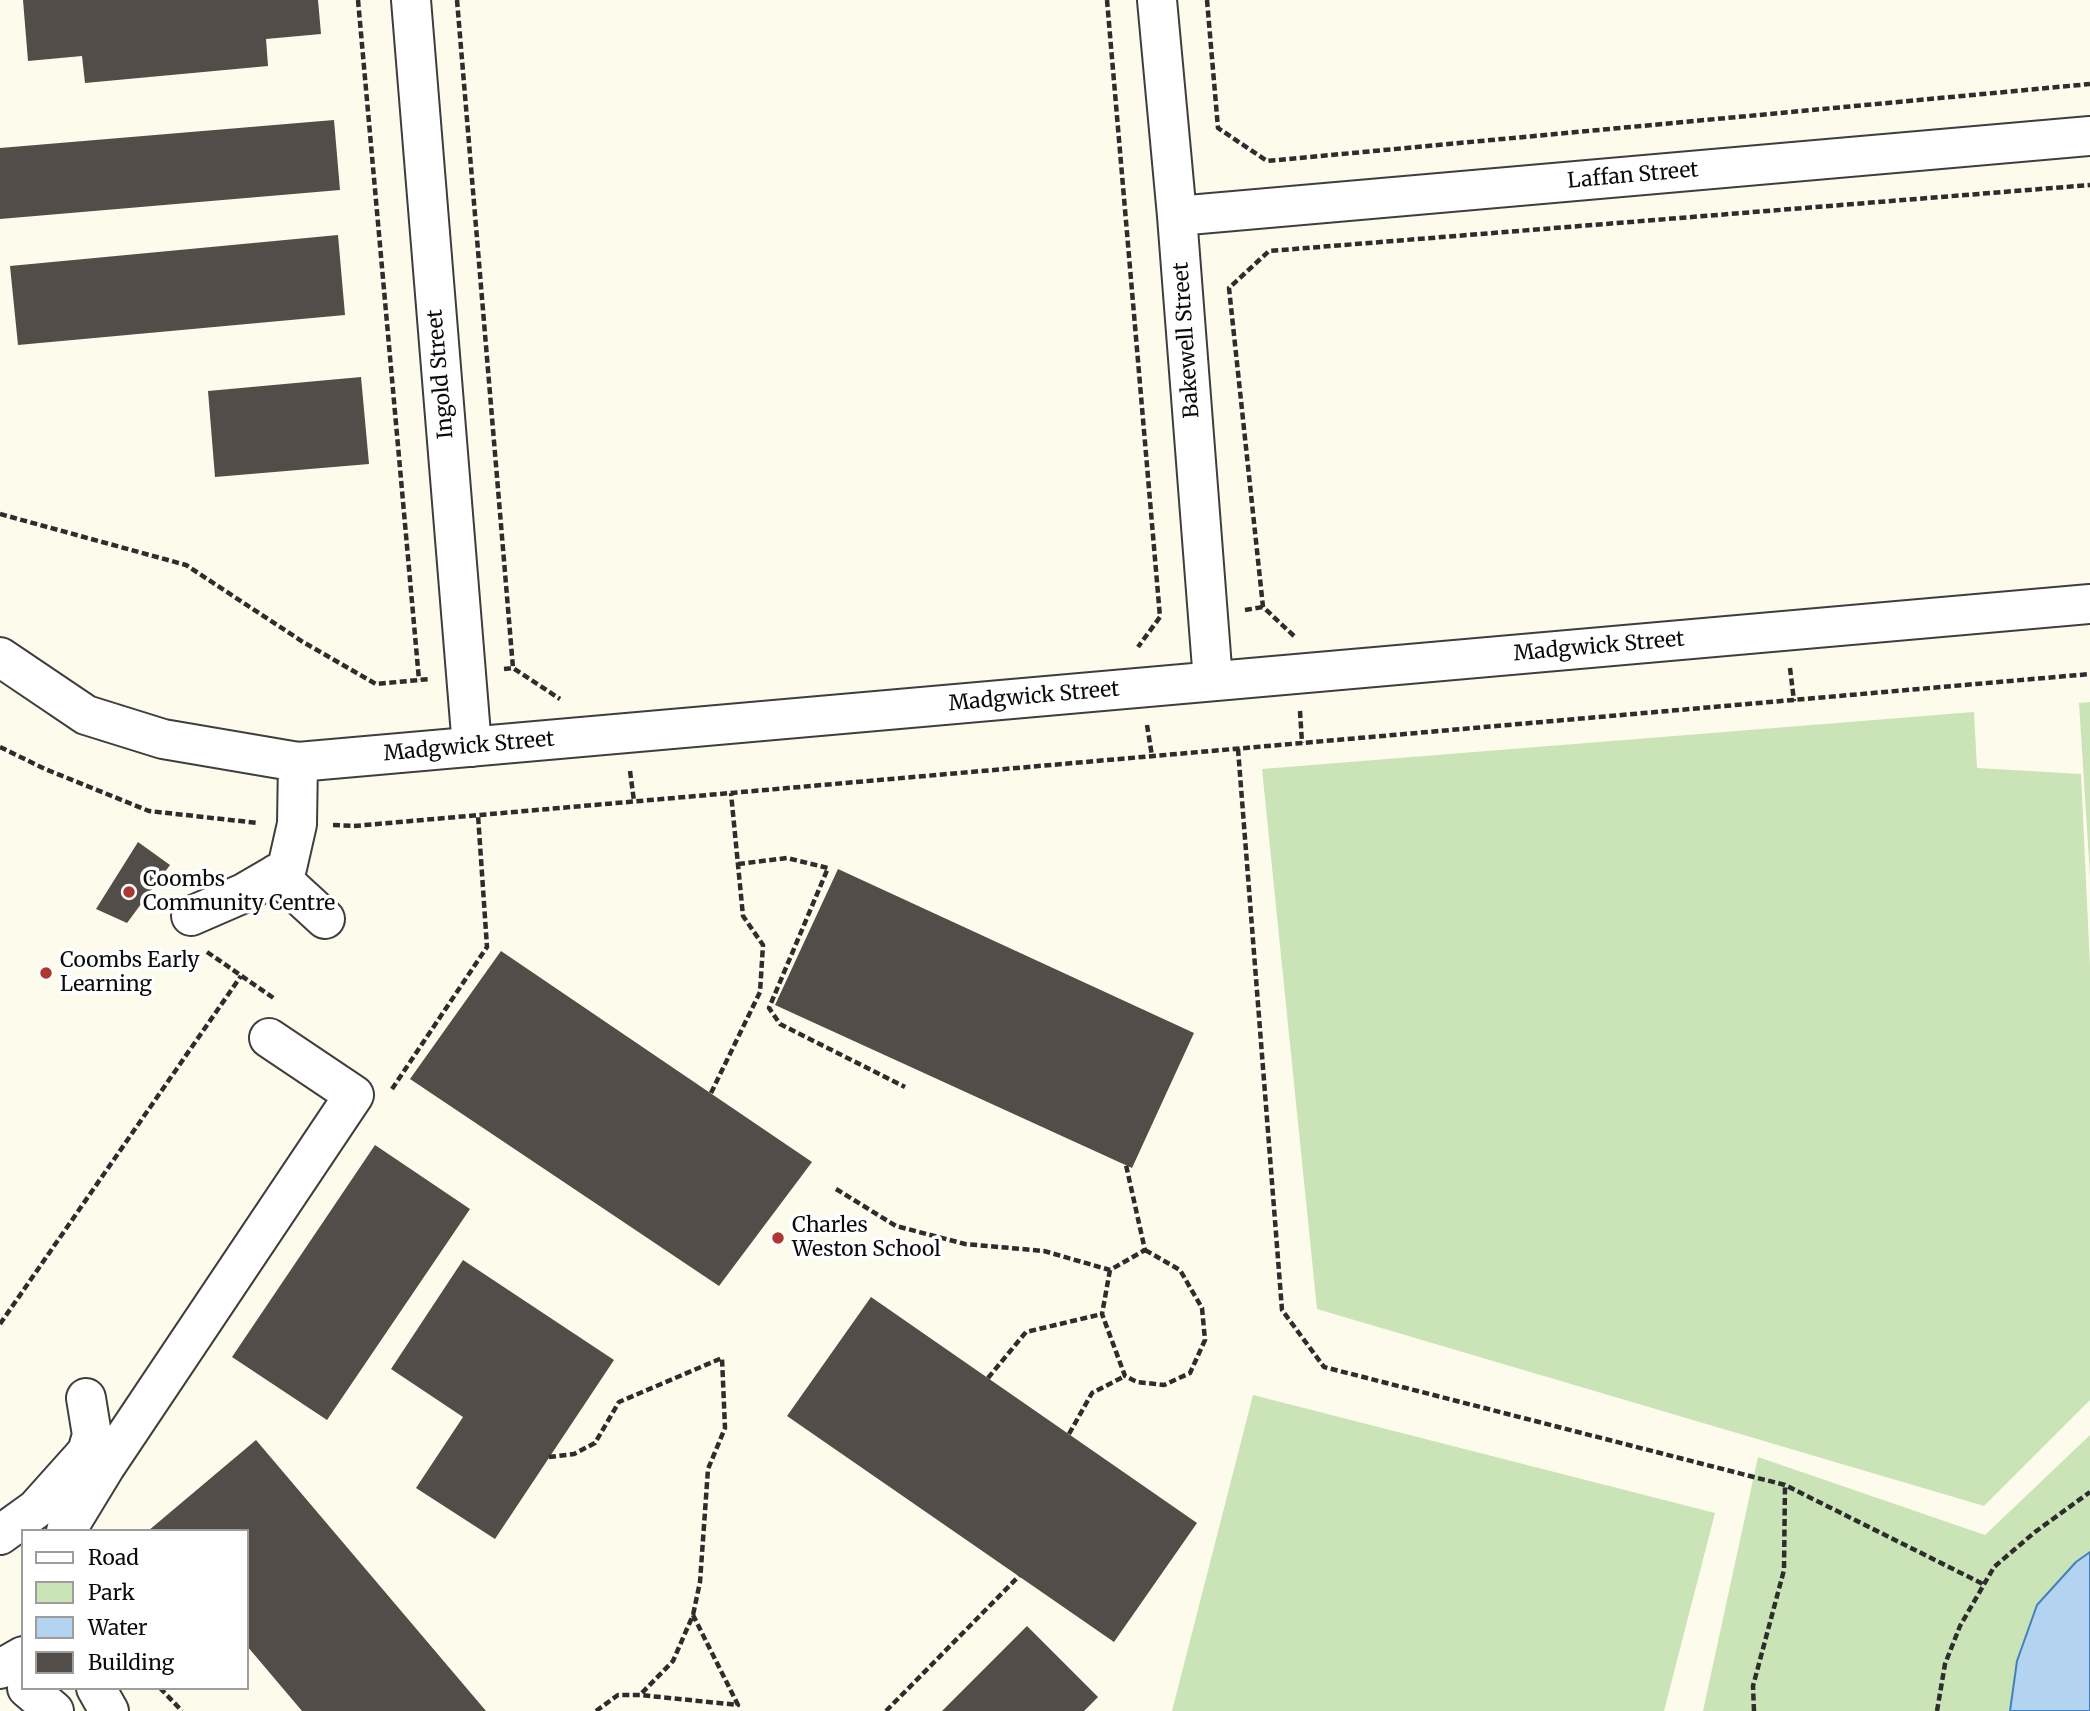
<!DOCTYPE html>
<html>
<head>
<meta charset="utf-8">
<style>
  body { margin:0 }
  #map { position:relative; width:2090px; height:1711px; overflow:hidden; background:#fdfbeb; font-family:Merriweather,serif }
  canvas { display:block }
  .legend { position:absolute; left:21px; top:1529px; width:228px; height:161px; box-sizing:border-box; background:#fff; border:2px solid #9d9d9d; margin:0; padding:9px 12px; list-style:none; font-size:21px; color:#0b0b0b }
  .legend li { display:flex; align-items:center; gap:14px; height:35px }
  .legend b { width:35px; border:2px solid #9d9d9d }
</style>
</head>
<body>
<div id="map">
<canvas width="2090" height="1711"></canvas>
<ul class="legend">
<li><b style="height:9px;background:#fff"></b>Road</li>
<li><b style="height:19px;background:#cae4b8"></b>Park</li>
<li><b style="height:19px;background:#b4d3f0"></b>Water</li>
<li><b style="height:19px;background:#524d48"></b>Building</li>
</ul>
</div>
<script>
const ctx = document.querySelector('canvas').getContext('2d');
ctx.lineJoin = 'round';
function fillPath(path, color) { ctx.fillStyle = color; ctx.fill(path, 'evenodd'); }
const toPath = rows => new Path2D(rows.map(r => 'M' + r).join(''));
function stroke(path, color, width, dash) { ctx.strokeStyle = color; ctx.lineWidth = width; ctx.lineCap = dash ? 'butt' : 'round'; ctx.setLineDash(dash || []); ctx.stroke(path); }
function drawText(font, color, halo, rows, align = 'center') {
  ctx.font = font + ' Merriweather,serif'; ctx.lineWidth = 7; ctx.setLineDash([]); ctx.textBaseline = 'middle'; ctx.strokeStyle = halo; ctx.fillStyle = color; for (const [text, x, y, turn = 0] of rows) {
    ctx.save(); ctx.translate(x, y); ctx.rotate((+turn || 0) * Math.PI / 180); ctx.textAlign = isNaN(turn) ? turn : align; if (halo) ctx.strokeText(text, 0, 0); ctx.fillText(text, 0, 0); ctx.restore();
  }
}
fillPath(toPath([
  [2090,702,2090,876,2079,703],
  [1974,712,1977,768,2081,774,2090,967,2090,1400,1984,1506,1317,1309,1262,769],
  [1253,1395,1715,1513,1664,1711,1172,1711],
  [2090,1435,2090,1711,1703,1711,1758,1457,1985,1535]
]), '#cae4b8');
const water = toPath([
  [2090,1552,2090,1711,2010,1711,2017,1661,2037,1605,2076,1562,2090,1552]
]);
fillPath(water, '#b4d3f0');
stroke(water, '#4281c0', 2);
fillPath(toPath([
  [23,0,318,0,321,34,266,39,268,66,85,83,82,56,28,61],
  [334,120,340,190,0,219,0,148],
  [338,235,345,315,18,345,10,266],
  [361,377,369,464,215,477,208,391],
  [138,842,170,865,127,923,96,909],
  [838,869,1194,1033,1132,1168,775,1005],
  [501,951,812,1162,719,1286,410,1079],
  [375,1145,470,1209,327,1420,232,1357],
  [463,1260,614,1360,495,1539,416,1488,463,1417,391,1369],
  [871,1297,1197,1523,1114,1642,787,1416],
  [256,1440,486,1711,302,1711,247,1646,247,1531,148,1531],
  [1027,1626,1098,1697,1084,1711,942,1711]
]), '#524d48');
const minor = toPath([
  [411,0,472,747],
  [1157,0,1177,216,1213,681],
  [1177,216,2090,136],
  [0,657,86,715,163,739,298,762,2090,604],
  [276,874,325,919],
  [191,916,244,893,287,868,297,824,298,762],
  [66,1531,105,1467,354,1095,269,1038],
  [0,1535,36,1509,87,1452,92,1435,86,1398],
  [0,1669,23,1656],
  [27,1688,54,1711],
  [96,1688,109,1711]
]);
stroke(minor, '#3e3e3e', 42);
stroke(toPath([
  [358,0,419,680],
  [457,0,513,668],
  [1107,0,1160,617,1138,647],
  [1207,0,1218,128,1267,161,2090,84],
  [0,514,186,565,303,642,376,684,430,679],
  [1245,610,1263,607],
  [1294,636,1263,607,1229,288,1269,251,2090,185],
  [1790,668,1794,701],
  [504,669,513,668,560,699],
  [1300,711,1302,743],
  [1147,725,1152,756],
  [0,747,45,769,149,811,258,823],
  [1238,749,1282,1310,1324,1367,1785,1485,1983,1584],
  [630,771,634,801],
  [333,825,354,826,2090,674],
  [738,864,787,858,828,868,769,1008,780,1024,905,1087],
  [207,952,275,999],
  [392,1089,487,947,478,815],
  [711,1093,760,992,763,945,743,916,731,793],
  [836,1189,896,1226,965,1244,1044,1251,1110,1270,1145,1250,1126,1165],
  [1110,1270,1102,1314,1125,1376,1137,1382,1164,1385,1190,1373,1205,1340,1202,1308,1180,1270,1145,1250],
  [0,1324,241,976],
  [988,1378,1026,1332,1102,1314],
  [1069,1434,1092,1393,1125,1376],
  [549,1457,574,1454,595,1443,619,1402,722,1358,725,1428,708,1469,700,1582,693,1615],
  [160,1688,182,1711],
  [596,1711,618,1695,640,1695,738,1705,693,1615,673,1661,640,1695],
  [886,1711,1019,1576],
  [1754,1711,1753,1686,1784,1570,1785,1485],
  [1937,1711,1945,1664,1960,1626,1994,1567,2035,1532,2090,1492]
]), '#2d2d2d', 4.5, [7, 3.5]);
stroke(minor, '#fff', 38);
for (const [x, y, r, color] of [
  [129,892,7,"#ad3731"],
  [46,973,7,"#ad3731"],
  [778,1238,7,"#ad3731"]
]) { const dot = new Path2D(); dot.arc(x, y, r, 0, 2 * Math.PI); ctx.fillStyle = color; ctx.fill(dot); stroke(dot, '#fff', 2.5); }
drawText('21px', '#0b0b0b', '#fff', [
  ["Laffan Street",1633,176,-5],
  ["Bakewell Street",1187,340,-94],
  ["Ingold Street",441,374,-95],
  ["Madgwick Street",1599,647,-5],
  ["Madgwick Street",1034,697,-5],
  ["Madgwick Street",469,747,-5]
]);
drawText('21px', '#0b0b0b', '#fff', [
  ["Coombs",143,880],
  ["Community Centre",143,904],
  ["Coombs Early",60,961],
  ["Learning",60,985],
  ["Charles",792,1226],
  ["Weston School",792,1250]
], 'left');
</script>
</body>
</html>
